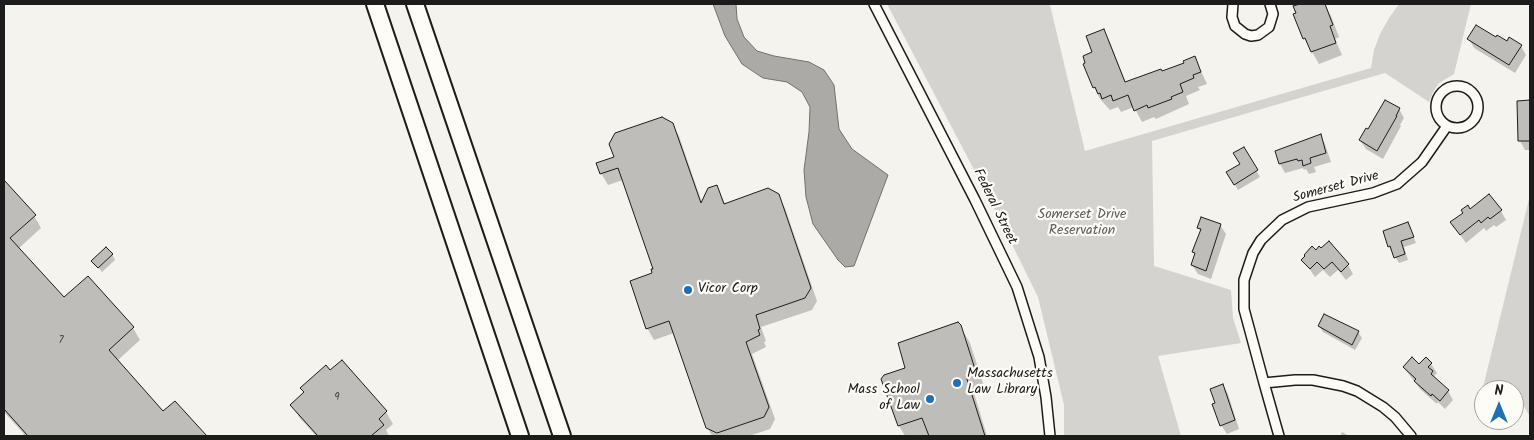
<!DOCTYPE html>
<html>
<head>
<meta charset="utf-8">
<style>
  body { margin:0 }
  #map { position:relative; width:1534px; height:440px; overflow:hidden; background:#f4f3ee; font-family:Kalam,sans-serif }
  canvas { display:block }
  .frame { position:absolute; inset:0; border:5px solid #1c1c1c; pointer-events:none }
  .north { position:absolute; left:1474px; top:380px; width:50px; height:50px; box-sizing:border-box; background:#fdfcf7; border:1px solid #a3a29f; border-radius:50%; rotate:0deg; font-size:14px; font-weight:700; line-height:20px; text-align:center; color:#1c1c1c }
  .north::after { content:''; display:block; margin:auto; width:18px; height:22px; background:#1f6fb2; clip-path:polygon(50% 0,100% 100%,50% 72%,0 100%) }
</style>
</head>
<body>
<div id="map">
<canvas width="1534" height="440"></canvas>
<div class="frame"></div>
<div class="north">N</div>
</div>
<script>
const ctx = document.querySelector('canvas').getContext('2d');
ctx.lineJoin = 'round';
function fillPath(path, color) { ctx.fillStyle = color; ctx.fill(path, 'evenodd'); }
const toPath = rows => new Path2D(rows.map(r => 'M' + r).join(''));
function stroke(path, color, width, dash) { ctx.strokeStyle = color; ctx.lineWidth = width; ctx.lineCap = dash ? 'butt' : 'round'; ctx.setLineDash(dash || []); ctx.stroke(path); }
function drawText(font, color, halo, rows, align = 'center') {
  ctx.font = font + ' Kalam,sans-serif'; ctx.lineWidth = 4.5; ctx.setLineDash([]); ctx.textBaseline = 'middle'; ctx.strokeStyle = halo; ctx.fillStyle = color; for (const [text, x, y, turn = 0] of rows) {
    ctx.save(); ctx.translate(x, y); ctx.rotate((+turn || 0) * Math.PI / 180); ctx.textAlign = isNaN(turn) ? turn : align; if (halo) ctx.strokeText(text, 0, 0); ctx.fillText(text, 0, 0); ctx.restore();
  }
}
fillPath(toPath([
  [887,4,1052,4,1050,5,1085,151,1371,68,1374,50,1380,34,1389,18,1399,4,1471,4,1454,74,1439,83,1433,92,1429,102,1385,73,1152,141,1154,266,1231,290,1233,318,1241,343,1158,356,1181,436,1064,436,1064,405,1038,297,991,202],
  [1530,195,1530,417,1518,395,1514,396,1514,390,1484,390,1484,412,1476,416]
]), '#d4d3cf');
const water = toPath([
  [713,4,736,4,737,19,744,37,757,51,774,56,809,62,824,70,834,85,839,129,852,149,888,175,854,266,845,267,838,260,813,224,806,197,804,170,809,132,810,107,802,92,787,82,763,78,742,64,725,36,713,4]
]);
fillPath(water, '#abaaa6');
stroke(water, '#72716f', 1);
fillPath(toPath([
  [1292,4,1324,4,1331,16,1339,37,1335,39,1342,55,1319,64,1304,38],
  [1103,31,1110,42,1126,83,1162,73,1185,64,1195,58,1207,84,1198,87,1200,90,1186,96,1189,104,1156,119,1154,117,1142,122,1134,107,1121,112,1118,107,1110,110,1100,99,1094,87,1094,53],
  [1469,39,1496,39,1521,46,1526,55,1515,73,1474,48],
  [1518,102,1530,102,1530,150,1525,150,1520,141],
  [1399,109,1404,118,1400,125,1401,126,1383,159,1366,149,1360,140],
  [672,124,679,136,702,203,717,186,725,204,778,195,785,208,817,301,812,310,761,327,766,341,764,342,766,347,752,354,775,419,770,429,749,436,712,436,707,427,674,333,654,340,647,328,654,269,623,180,608,185,601,173,615,158],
  [1320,135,1325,144,1331,162,1314,167,1316,172,1309,174,1306,169,1304,170,1303,168,1285,173,1280,164,1277,151],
  [1244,149,1260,177,1238,190,1228,173,1242,165],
  [4,182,34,216,41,228,18,249,64,299,88,277,133,328,140,340,117,361,163,413,175,402,205,436,22,436,24,434,4,412],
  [1470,210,1501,211,1506,220,1496,227,1494,225,1486,231,1484,228,1466,243,1452,223],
  [1408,224,1416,243,1404,247,1408,260,1399,263,1389,247,1384,232],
  [1220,225,1226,234,1211,279,1198,274,1192,265,1196,255,1194,252,1201,232,1198,227],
  [1315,251,1348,265,1353,274,1346,280,1338,270,1330,277,1323,270,1315,277,1303,260],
  [112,254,115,260,102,272,93,261],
  [960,326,970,343,984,386,983,390,974,393,987,436,931,436,930,435,905,436,899,426,906,368],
  [1319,326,1358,332,1362,338,1355,350,1323,332],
  [1426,359,1431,364,1437,373,1434,376,1437,381,1448,391,1453,400,1445,409,1438,402,1437,404,1421,390,1404,368,1419,366],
  [342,361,386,412,393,424,386,430,389,436,316,436,299,417,292,405],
  [1223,385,1228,394,1239,429,1227,434,1221,425,1217,404],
  [1342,432,1349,436,1340,436]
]), '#0003');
const building = toPath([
  [1300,4,1325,4,1333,25,1330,26,1336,43,1311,52,1305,38,1303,39,1293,14,1296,13,1293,6,1300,4],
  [1476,25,1496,37,1497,35,1507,41,1509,37,1522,45,1509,65,1467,39,1476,25],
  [1104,29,1125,82,1161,69,1162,71,1184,63,1183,61,1195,56,1201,72,1193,75,1194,78,1180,84,1183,92,1171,97,1172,99,1148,108,1147,105,1134,111,1128,95,1113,101,1111,95,1102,99,1100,93,1098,94,1095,87,1093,88,1083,64,1085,63,1083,56,1092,52,1086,36,1104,29],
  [1385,100,1400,108,1396,116,1397,116,1377,151,1359,140,1366,128,1368,129,1385,100],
  [1530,100,1530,141,1518,141,1517,101,1530,100],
  [662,117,673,123,701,203,708,188,717,185,724,204,768,188,779,194,811,288,805,298,756,315,760,329,758,330,760,335,746,342,769,407,764,417,717,433,706,428,669,321,646,329,630,281,652,273,651,269,653,269,618,168,600,174,596,163,614,157,609,144,615,133,662,117],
  [1321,134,1326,153,1310,158,1311,163,1303,166,1302,160,1298,161,1297,159,1279,164,1275,151,1321,134],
  [1244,147,1258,170,1234,185,1226,172,1240,164,1233,153,1244,147],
  [4,180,36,215,10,238,64,297,88,276,134,327,109,350,163,411,175,401,207,436,28,436,4,409,4,180],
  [1489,194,1502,210,1490,219,1488,217,1481,223,1479,220,1460,235,1450,222,1463,213,1461,210,1468,205,1470,209,1489,194],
  [1201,217,1221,224,1206,271,1191,265,1195,253,1192,252,1201,229,1197,228,1201,217],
  [1408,222,1414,237,1401,241,1405,254,1394,258,1390,246,1388,247,1383,231,1408,222],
  [1329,241,1349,264,1341,272,1332,262,1324,269,1317,262,1310,269,1301,260,1305,256,1304,255,1312,246,1316,250,1319,246,1321,248,1329,241],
  [106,247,113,254,98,268,91,261,106,247],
  [1324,314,1359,331,1352,345,1318,326,1324,314],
  [958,322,961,325,975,369,974,373,966,376,985,436,929,436,922,418,898,426,881,379,884,375,905,368,898,343,958,322],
  [1412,357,1419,364,1426,357,1432,363,1428,367,1433,371,1431,374,1449,390,1440,401,1432,394,1431,396,1414,381,1416,379,1403,367,1412,357],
  [342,360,387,411,379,419,384,425,371,436,318,436,290,405,304,392,300,388,326,365,330,370,342,360],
  [1223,384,1235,420,1220,426,1212,404,1215,403,1210,389,1223,384]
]);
fillPath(building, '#bebdba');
stroke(building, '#1c1c1c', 1);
const minor = toPath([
  [874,4,975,200,1017,287,1039,357,1046,397,1050,436],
  [1233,4,1232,17,1235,26,1245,34,1251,36,1258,35,1269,27,1273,14,1270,4],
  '1436 107a21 21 0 1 1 42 0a21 21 0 1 1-42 0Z',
  [1264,383,1279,436],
  [1411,436,1395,417,1383,407,1357,391,1343,386,1313,380,1295,380,1264,383,1244,309,1244,280,1253,253,1261,240,1282,220,1308,207,1373,193,1397,184,1422,162,1447,126]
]);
const motorway = toPath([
  [375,4,520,436],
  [415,4,562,436]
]);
stroke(minor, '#1c1c1c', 12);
stroke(motorway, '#1c1c1c', 20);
stroke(minor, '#fdfcf7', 9);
stroke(motorway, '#fdfcf7', 16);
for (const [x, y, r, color] of [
  [688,290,5,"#1f6fb2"],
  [957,383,5,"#1f6fb2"],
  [930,399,5,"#1f6fb2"]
]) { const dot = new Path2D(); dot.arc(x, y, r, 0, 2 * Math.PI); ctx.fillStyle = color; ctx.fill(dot); stroke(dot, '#fdfcf7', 2); }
drawText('11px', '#444', null, [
  ["7",61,341],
  ["9",337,398]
]);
drawText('14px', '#1c1c1c', '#fdfcf7', [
  ["Somerset Drive",1336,188,-15],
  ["Federal Street",994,207,64]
]);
drawText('14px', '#5c5c5b', '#fdfcf7', [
  ["Somerset Drive",1082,216],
  ["Reservation",1082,232]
]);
drawText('14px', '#1c1c1c', '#fdfcf7', [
  ["Vicor Corp",698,290],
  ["Massachusetts",967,375],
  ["Law Library",967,391],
  ["Mass School",920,391,"right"],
  ["of Law",920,407,"right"]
], 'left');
</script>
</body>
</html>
